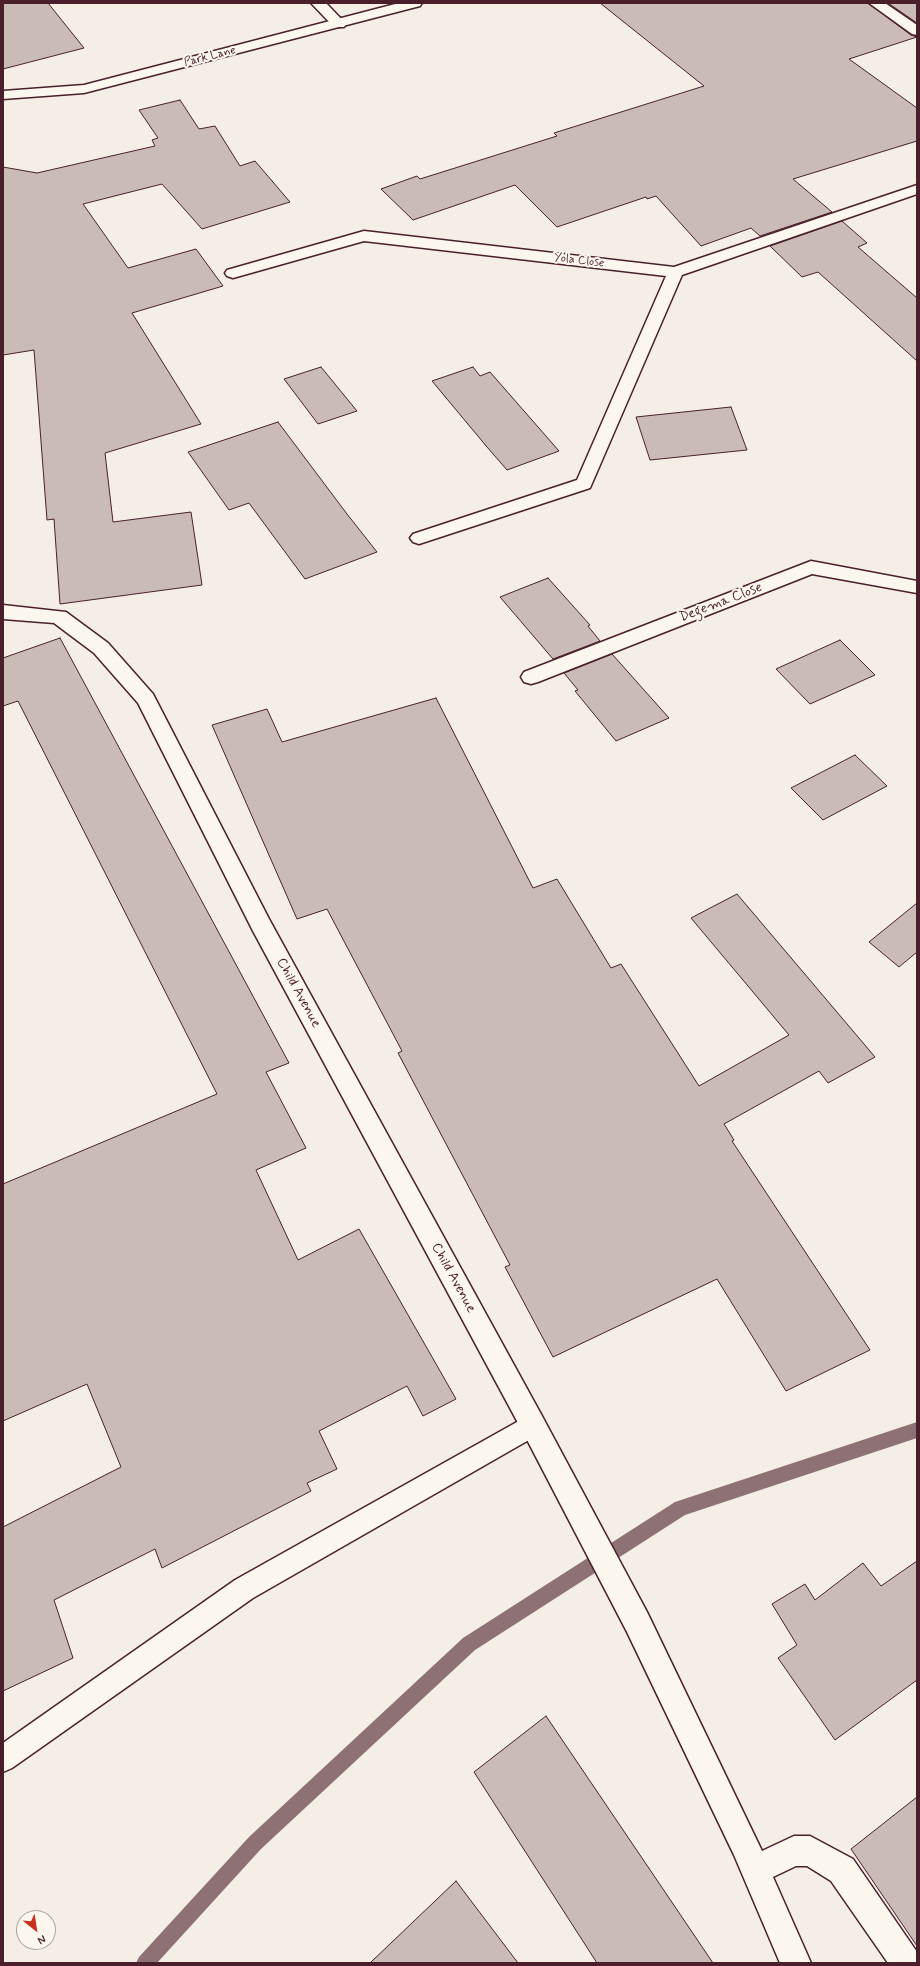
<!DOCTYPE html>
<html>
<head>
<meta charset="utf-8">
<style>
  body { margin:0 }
  #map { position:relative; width:920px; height:1966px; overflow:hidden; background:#f4eee4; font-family:Mynerve,sans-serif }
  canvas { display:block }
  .frame { position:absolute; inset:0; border:4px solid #4a1f2b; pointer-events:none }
  .north { position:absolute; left:16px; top:1910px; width:40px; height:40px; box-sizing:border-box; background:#fbf7ec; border:1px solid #b4a19f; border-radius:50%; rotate:150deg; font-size:11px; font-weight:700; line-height:16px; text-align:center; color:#4a1f2b }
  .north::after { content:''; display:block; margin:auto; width:14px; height:18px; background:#c8321e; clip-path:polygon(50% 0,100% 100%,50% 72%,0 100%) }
</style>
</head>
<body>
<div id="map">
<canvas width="920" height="1966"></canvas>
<div class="frame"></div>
<div class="north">N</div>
</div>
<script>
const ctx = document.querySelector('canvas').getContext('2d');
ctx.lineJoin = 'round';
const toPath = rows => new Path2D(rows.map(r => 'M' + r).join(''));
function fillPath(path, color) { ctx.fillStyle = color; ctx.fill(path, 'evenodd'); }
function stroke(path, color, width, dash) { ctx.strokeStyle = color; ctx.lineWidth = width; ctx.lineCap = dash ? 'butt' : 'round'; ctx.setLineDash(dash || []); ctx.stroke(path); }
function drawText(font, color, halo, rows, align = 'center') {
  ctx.font = font + ' Mynerve,sans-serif'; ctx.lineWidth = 4; ctx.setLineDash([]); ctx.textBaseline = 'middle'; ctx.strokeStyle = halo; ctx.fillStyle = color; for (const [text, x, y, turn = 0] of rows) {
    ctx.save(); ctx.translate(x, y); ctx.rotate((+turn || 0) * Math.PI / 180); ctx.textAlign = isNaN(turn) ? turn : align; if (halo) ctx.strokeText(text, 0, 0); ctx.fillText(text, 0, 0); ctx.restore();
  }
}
fillPath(toPath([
  [917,1422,917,1438,685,1515,475,1650,261,1849,157,1963,136,1963,139,1957,249,1837,463,1638,675,1502,917,1422]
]), '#8d7174');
const building = toPath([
  [3,3,48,3,84,48,3,69,3,3],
  [600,3,868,3,911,35,917,37,849,59,917,108,917,141,793,179,832,212,760,236,751,228,701,246,656,196,647,199,646,197,557,227,515,185,413,220,381,189,417,176,420,179,557,136,554,133,704,86,600,3],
  [888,3,917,3,917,23,888,3],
  [180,100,199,129,215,126,240,166,255,161,290,202,202,229,162,184,83,204,128,268,196,249,223,286,132,313,201,424,105,453,113,522,191,512,202,585,60,604,54,519,47,520,34,350,3,355,3,167,37,173,155,146,152,140,158,138,139,110,180,100],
  [842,221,867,243,858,247,917,298,917,361,818,272,802,277,770,246,842,221],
  [321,367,357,411,318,424,284,379,321,367],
  [473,367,480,376,490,372,559,451,507,470,487,447,432,381,473,367],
  [731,407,747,450,650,460,636,417,731,407],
  [278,422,347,514,377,552,305,579,249,503,229,510,188,452,278,422],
  [548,578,590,625,588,626,600,641,553,659,500,597,548,578],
  [60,638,289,1063,266,1072,306,1148,256,1170,298,1260,359,1229,456,1399,423,1416,407,1386,319,1431,337,1469,307,1483,311,1491,162,1568,155,1549,54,1600,73,1658,3,1691,3,1527,121,1467,87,1384,3,1421,3,1184,217,1094,18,701,3,706,3,658,60,638],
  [840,640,875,675,810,704,776,669,840,640],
  [612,654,669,718,616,741,575,691,578,690,564,673,612,654],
  [436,698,533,888,557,879,611,968,621,964,699,1086,789,1035,691,918,737,894,875,1057,828,1083,819,1071,724,1124,734,1140,732,1141,870,1350,786,1391,717,1279,553,1357,505,1267,510,1265,398,1053,402,1051,327,909,297,919,212,725,267,709,282,742,436,698],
  [855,755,887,786,823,820,791,788,855,755],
  [917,903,917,952,899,967,869,942,917,903],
  [917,1561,917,1680,835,1740,778,1658,797,1645,772,1604,805,1584,815,1600,863,1563,881,1586,917,1561],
  [546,1716,713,1963,597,1963,474,1772,546,1716],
  [917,1797,917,1946,851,1849,917,1797],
  [456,1881,518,1963,370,1963,456,1881]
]);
fillPath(building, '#cabbb6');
stroke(building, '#4a1f2b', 1);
const service = toPath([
  [533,1413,541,1417,545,1425,541,1433,253,1598,12,1768,3,1772,3,1743,235,1580,533,1413]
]);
const minor = toPath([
  [311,3,326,3,346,24,344,27,334,27,311,3],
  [869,3,885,3,917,25,917,35,912,34,869,3],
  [917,185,917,194,682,275,590,488,419,544,413,542,410,538,413,534,577,480,666,276,364,241,233,278,227,276,225,273,227,270,364,231,674,267,917,185],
  [811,561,917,581,917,593,812,574,538,682,531,684,524,682,521,677,524,672,811,561],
  [3,605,66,612,108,643,153,694,269,919,542,1416,647,1612,762,1851,794,1836,810,1836,853,1859,917,1952,917,1963,888,1963,831,1881,807,1866,796,1866,773,1877,811,1963,780,1963,734,1855,627,1632,524,1434,253,931,138,703,94,653,54,623,3,619,3,605]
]);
const tertiary = toPath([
  [399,3,422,3,420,6,84,93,3,99,3,91,84,85,399,3]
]);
stroke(service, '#4a1f2b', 3);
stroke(minor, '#4a1f2b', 3);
stroke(tertiary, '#4a1f2b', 3);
fillPath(service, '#fbf7ec');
fillPath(minor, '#fbf7ec');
fillPath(tertiary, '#fbf7ec');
drawText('12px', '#4a1f2b', '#fbf7ec', [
  ["Park Lane",210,57,-14],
  ["Yola Close",579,261,7]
]);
drawText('14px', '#4a1f2b', '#fbf7ec', [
  ["Degema Close",721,603,-21],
  ["Child Avenue",298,993,61],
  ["Child Avenue",453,1278,61]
]);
</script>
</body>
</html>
